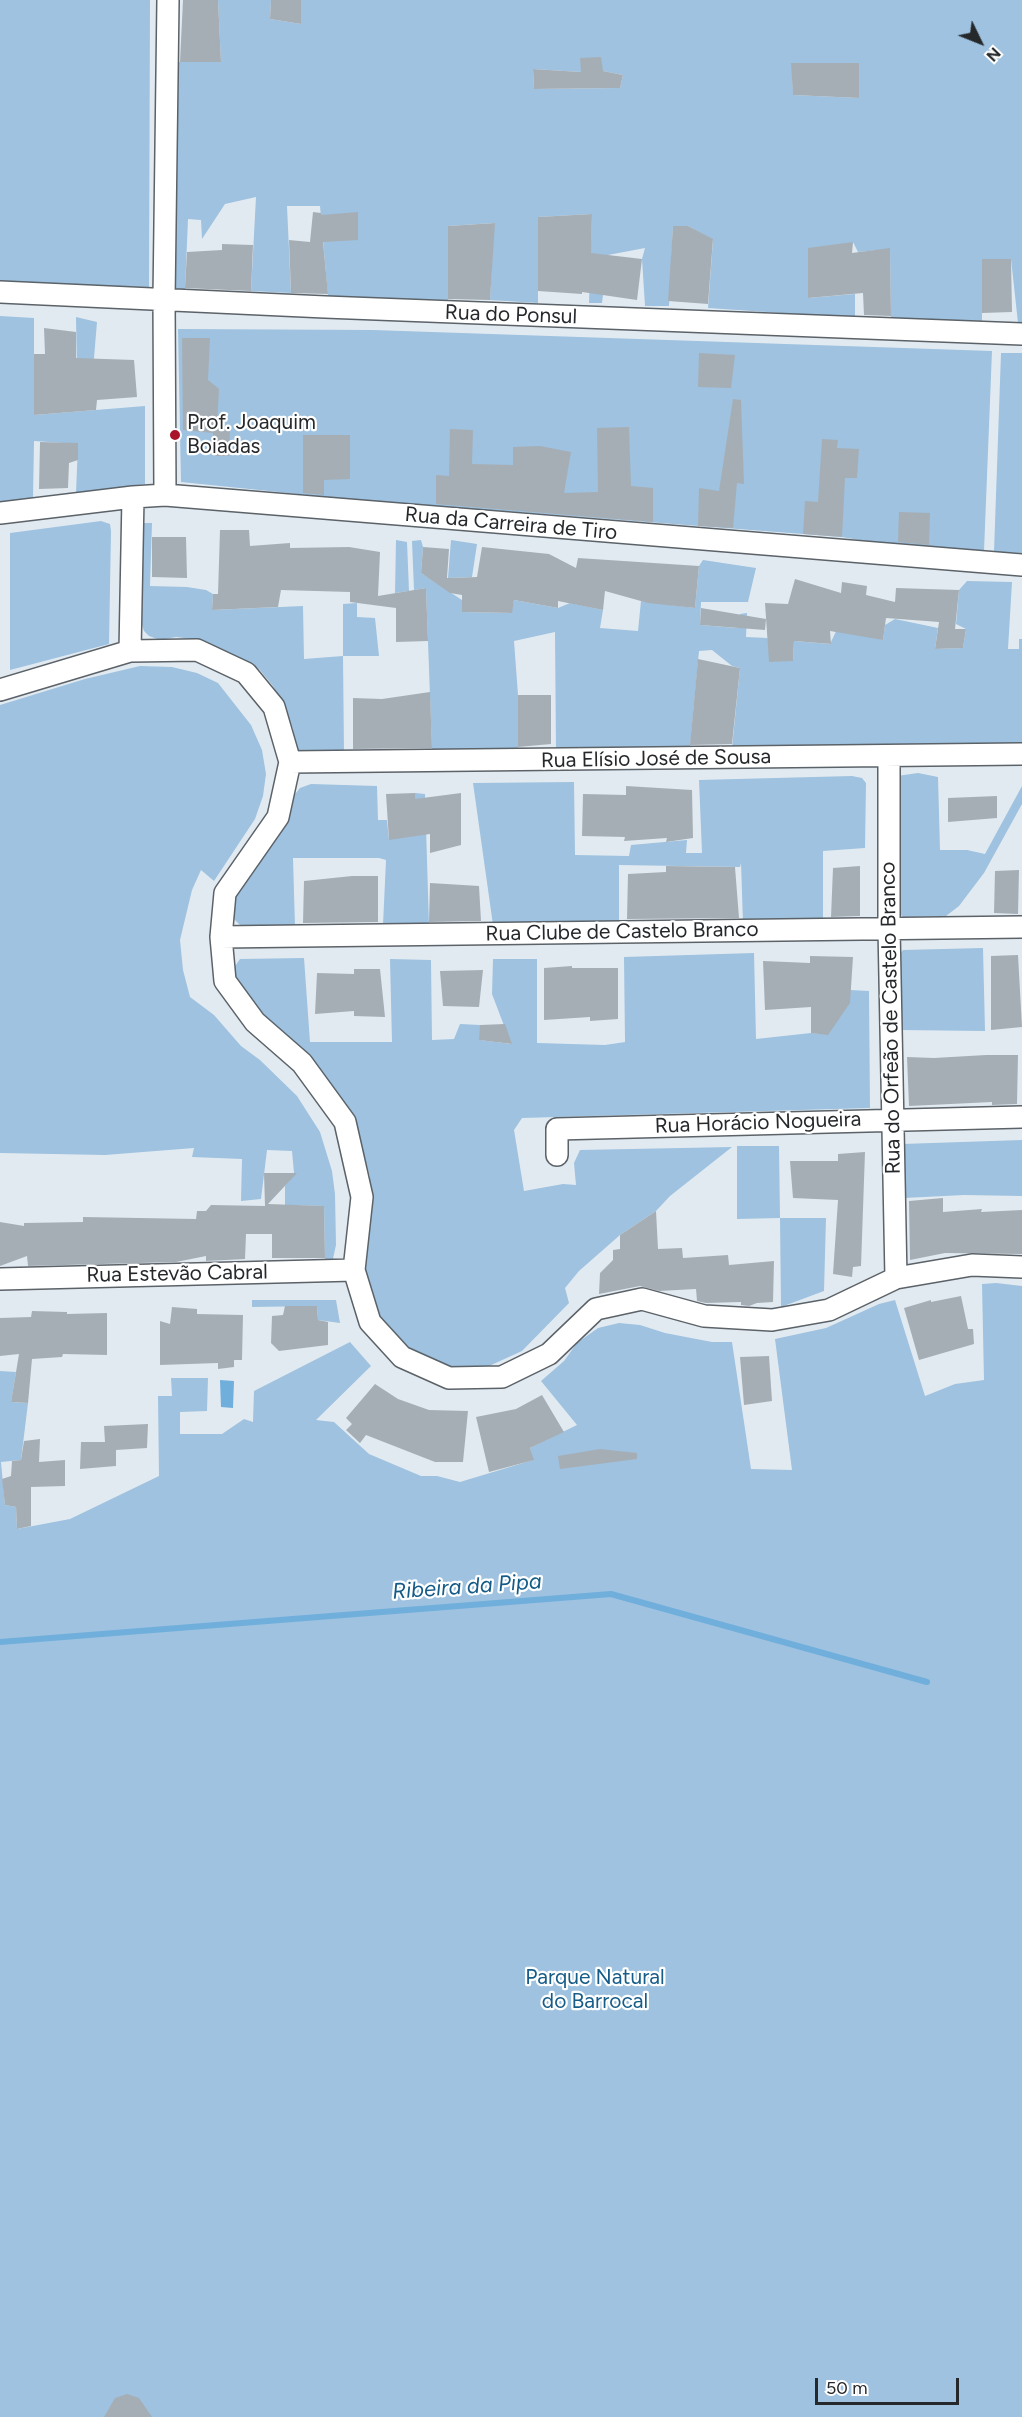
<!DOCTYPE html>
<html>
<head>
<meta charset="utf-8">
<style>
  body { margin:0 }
  #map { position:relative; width:1022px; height:2417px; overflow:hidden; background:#e2eaf1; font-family:Figtree,sans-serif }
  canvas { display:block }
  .north { position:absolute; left:950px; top:12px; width:60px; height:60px; -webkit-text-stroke:4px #fff; paint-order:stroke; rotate:133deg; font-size:16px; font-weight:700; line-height:24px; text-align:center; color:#26292c }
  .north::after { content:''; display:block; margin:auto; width:21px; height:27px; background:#26292c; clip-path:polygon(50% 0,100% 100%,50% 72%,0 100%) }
  .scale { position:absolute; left:815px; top:2378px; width:144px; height:27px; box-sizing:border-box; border:3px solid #26292c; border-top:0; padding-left:8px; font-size:18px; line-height:21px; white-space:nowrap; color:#26292c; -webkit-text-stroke:4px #fff; paint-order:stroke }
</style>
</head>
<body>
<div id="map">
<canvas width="1022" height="2417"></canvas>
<div class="north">N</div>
<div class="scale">50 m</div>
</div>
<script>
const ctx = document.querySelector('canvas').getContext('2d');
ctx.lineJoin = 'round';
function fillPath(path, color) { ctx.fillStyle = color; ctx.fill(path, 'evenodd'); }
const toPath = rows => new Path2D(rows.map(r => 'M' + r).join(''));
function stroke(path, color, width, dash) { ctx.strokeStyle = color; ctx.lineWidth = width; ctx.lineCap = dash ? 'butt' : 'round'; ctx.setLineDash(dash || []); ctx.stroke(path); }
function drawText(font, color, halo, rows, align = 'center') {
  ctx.font = font + ' Figtree,sans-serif'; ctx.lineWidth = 4.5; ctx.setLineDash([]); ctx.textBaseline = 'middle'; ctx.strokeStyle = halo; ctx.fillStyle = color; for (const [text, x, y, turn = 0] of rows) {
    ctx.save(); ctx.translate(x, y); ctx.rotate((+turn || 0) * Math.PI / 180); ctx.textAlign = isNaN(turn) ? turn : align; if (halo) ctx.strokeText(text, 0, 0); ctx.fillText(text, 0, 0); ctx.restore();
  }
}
fillPath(toPath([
  [0,0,150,0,149,287,0,284],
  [218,0,271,0,270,19,301,24,301,0,1022,0,1022,323,1018,323,1011,259,982,259,982,321,891,319,890,249,858,252,853,242,808,298,855,294,855,318,708,308,713,240,688,226,673,226,669,306,645,306,642,259,645,248,608,255,602,303,589,303,592,214,538,217,538,303,490,300,494,223,448,226,448,300,328,297,320,206,287,206,291,293,251,291,256,197,225,204,202,239,201,220,188,219,185,290,175,289,178,62,221,62],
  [859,63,859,98,793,95,792,63],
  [533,69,581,72,603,71,623,75,620,88,534,89],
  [0,316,34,318,34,415,145,406,145,484,76,493,78,444,34,441,33,499,0,503],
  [76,317,97,322,93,370,77,373],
  [178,329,373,330,992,351,984,551,893,546,842,537,505,511,435,508,181,482],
  [1001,353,1022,353,1022,553,994,552],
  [101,521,110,524,111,531,109,644,10,670,10,533],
  [142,523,152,523,150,586,187,587,206,590,213,594,212,610,303,606,304,659,343,656,343,604,357,603,357,617,375,618,379,656,343,656,344,754,299,752,294,748,293,729,286,711,273,686,259,669,192,639,176,637,160,640,149,636,144,631,141,622],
  [396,540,407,542,409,591,395,593],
  [421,540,423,547,421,573,462,600,462,612,511,613,514,600,558,608,570,603,603,610,600,628,638,631,641,601,695,608,699,566,703,560,756,568,748,602,701,602,700,625,737,628,740,614,747,613,746,637,767,638,793,661,794,641,830,644,839,625,883,640,885,625,895,619,938,628,935,649,963,648,966,629,956,624,959,590,967,581,1012,582,1008,649,1019,649,1019,639,1022,639,1022,745,732,748,740,668,732,666,712,650,699,651,690,748,556,752,555,632,514,641,518,695,518,749,432,750,426,588,414,590,412,541],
  [451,540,477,544,472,577,448,578],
  [140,666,172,667,197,673,218,683,251,725,262,750,266,774,263,796,255,819,214,881,201,870,192,890,180,940,183,970,190,997,214,1015,241,1046,260,1060,297,1096,320,1132,332,1171,335,1194,336,1245,332,1263,325,1259,324,1206,285,1205,285,1186,294,1173,292,1151,267,1150,261,1199,241,1201,242,1159,192,1157,194,1148,105,1155,0,1153,0,705,85,679],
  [918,773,938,777,940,850,967,850,985,854,1022,786,1022,804,984,873,959,906,946,916,903,917,899,913,897,776],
  [852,776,862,778,866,783,865,848,823,851,823,918,743,923,741,863,740,867,619,865,619,923,493,925,473,783,574,782,575,855,629,856,631,845,687,840,686,853,702,853,699,780],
  [311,784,377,786,378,820,387,820,389,840,415,793,425,794,429,926,383,925,386,860,379,858,293,858,295,927,240,925,229,914,233,901,250,872,275,841,291,799,300,788],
  [983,948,985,1031,900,1030,899,955,903,950],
  [754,953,756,1039,811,1033,828,1034,850,990,869,991,870,1108,522,1118,514,1130,524,1191,563,1184,576,1185,574,1163,580,1150,732,1147,670,1196,656,1211,620,1235,579,1271,565,1288,569,1303,522,1351,489,1366,467,1371,449,1369,405,1348,378,1322,367,1293,364,1265,370,1213,370,1177,356,1125,327,1078,313,1061,269,1024,234,980,233,969,240,959,304,958,310,1042,392,1042,390,959,431,960,432,1040,454,1039,460,1024,480,1025,480,1040,511,1044,492,994,493,959,537,959,537,1043,605,1045,625,1042,624,957],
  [1022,1140,1022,1196,964,1195,904,1198,902,1144],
  [737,1146,779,1146,780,1218,826,1218,824,1291,781,1307,780,1218,737,1219],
  [996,1283,1022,1286,1022,2417,0,2417,0,1371,16,1372,11,1402,28,1403,21,1460,1,1462,5,1505,16,1507,17,1529,70,1519,159,1476,158,1396,172,1396,171,1378,208,1378,207,1411,180,1412,180,1434,222,1434,244,1419,253,1422,254,1391,350,1342,371,1366,316,1420,334,1422,369,1454,421,1476,437,1476,460,1482,533,1460,530,1448,577,1425,541,1381,564,1361,577,1343,598,1328,619,1323,640,1325,665,1333,712,1342,732,1342,751,1469,792,1470,775,1339,826,1328,879,1304,895,1300,925,1396,955,1384,984,1380,982,1284],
  [252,1300,336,1300,340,1323,318,1320,317,1306,252,1307]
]), '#9ec2df');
fillPath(toPath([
  [220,1380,234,1381,233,1408,221,1407]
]), '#70aedc');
stroke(toPath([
  [0,1642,611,1594,927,1682]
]), '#70aedc', 6);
fillPath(toPath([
  [183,0,218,0,221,62,180,62],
  [271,0,301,0,301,24,270,19],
  [601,57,603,71,623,75,620,88,534,89,533,69,581,72,580,58],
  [791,63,859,63,859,98,793,95],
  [313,212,321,213,321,215,358,212,358,240,323,242,328,294,291,293,289,240,310,242],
  [592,214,591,253,642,259,637,300,582,292,582,294,538,291,538,217],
  [495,223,490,300,448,299,448,226],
  [673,226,688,226,713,239,708,304,668,301],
  [853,242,852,253,890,248,891,316,864,315,863,293,808,298,808,248],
  [222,244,253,245,251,291,185,288,187,252,222,250],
  [982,259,1011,259,1012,312,982,313],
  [44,328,76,332,76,358,134,360,137,397,97,400,96,410,34,415,34,354,45,354],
  [182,338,210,338,208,380,219,389,217,426,230,428,229,456,215,456,213,433,183,430],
  [699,353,735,355,731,388,698,387],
  [733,399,741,400,744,484,737,483,733,528,698,526,699,488,719,491],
  [629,427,631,486,653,488,653,522,436,504,436,475,449,476,450,429,473,430,472,464,513,465,513,447,540,446,571,452,564,493,598,492,597,428],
  [303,435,350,435,350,479,324,480,324,495,303,493],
  [822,439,838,440,837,448,859,449,857,478,845,478,842,537,803,534,805,501,818,502],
  [40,442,78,443,78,460,69,463,68,488,39,489],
  [899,512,930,513,929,545,898,542],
  [220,530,249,530,250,546,290,543,290,548,349,547,380,552,378,596,426,588,428,641,396,642,396,608,350,602,350,592,281,590,278,607,212,610,213,594,218,594],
  [152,537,186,537,187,578,152,577],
  [423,547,449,549,447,578,477,577,482,547,549,554,576,568,578,558,699,566,695,608,648,603,605,591,603,610,558,601,558,608,514,600,512,613,462,612,462,595,450,593,421,573],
  [795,579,841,593,842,582,867,586,866,595,895,602,896,588,959,590,955,629,966,629,963,648,935,649,939,622,886,618,883,640,830,631,831,644,794,641,793,661,769,662,765,603,788,604],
  [701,608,766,619,765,630,700,625],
  [698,659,740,668,732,744,690,745],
  [430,692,432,748,353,749,353,698,382,699],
  [518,695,551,695,551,744,518,747],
  [626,786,692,790,693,838,666,842,667,838,624,841,625,837,582,836,583,794,626,795],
  [415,793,415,799,461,793,461,845,430,853,430,834,389,840,386,794],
  [997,796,997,818,948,822,948,798],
  [666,866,735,867,739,918,627,919,628,874,666,872],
  [860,866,860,916,831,917,833,868],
  [1019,870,1018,914,994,913,995,871],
  [352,876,378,876,378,922,303,923,304,881],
  [430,883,479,886,481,921,429,922],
  [1018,955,1022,1027,991,1030,991,956],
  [810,956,853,957,850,1003,828,1035,811,1033,811,1007,765,1010,763,961,810,963],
  [572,966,572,968,618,968,618,1019,590,1021,590,1017,544,1020,544,968],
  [354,969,380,969,385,1017,354,1016,354,1011,315,1014,317,973,354,974],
  [483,970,479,1007,443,1006,440,971],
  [505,1024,512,1044,479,1040,480,1025],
  [986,1055,1018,1055,1017,1104,992,1105,992,1102,909,1106,907,1057,934,1058],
  [865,1152,861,1266,853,1267,852,1277,833,1274,838,1200,793,1198,790,1161,838,1161,838,1154],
  [264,1173,297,1173,268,1204,324,1206,325,1258,272,1258,272,1234,246,1234,245,1259,206,1261,206,1256,176,1262,28,1266,27,1256,0,1266,0,1222,24,1226,24,1223,83,1222,83,1217,196,1219,197,1211,206,1211,211,1205,265,1206],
  [943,1198,943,1212,982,1209,981,1212,1022,1210,1022,1254,945,1253,910,1260,909,1201],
  [656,1211,658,1249,682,1248,683,1258,728,1255,729,1265,774,1261,773,1302,757,1303,749,1306,741,1305,741,1302,706,1303,697,1301,696,1289,659,1291,640,1286,599,1294,600,1273,613,1260,613,1250,620,1249,620,1235],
  [961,1296,968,1329,973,1329,974,1344,919,1360,904,1308,931,1300,931,1302],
  [285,1306,317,1306,318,1320,328,1322,328,1345,279,1351,271,1343,272,1316,283,1315],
  [172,1307,197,1309,197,1314,243,1315,242,1360,234,1360,234,1367,218,1369,218,1363,160,1365,160,1321,170,1324],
  [32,1311,67,1312,67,1314,107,1313,107,1355,63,1354,62,1357,32,1359,28,1403,11,1402,19,1354,0,1356,0,1318,31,1317],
  [769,1356,772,1401,744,1405,740,1357],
  [375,1384,398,1399,429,1410,468,1411,463,1462,435,1462,366,1435,360,1443,346,1430,352,1424,346,1418],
  [542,1395,564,1432,530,1448,534,1460,489,1472,476,1417,516,1409],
  [148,1424,147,1448,116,1450,116,1466,80,1469,81,1442,105,1442,104,1426],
  [40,1439,39,1462,65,1460,65,1486,31,1487,31,1526,17,1529,16,1507,5,1505,2,1479,11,1476,12,1461,21,1460,24,1441],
  [600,1449,637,1453,637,1459,560,1469,558,1456],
  [127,2394,139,2398,152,2417,104,2417,115,2398]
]), '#a6aeb5');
const minor = toPath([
  [0,292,325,307,1022,334],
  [165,495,164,299,168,0],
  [0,513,133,497,165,495,1022,565],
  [130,651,133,497],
  [0,690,130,651,197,650,246,673,274,707,290,762,278,817,225,893,221,937,225,981,255,1022,302,1063,345,1122,362,1197,354,1270,370,1322,402,1357,449,1378,502,1377,549,1354,596,1309,642,1299,704,1316,772,1320,829,1310,896,1278,972,1265,1022,1267],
  [889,757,889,928,896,1278],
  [290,762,1022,754],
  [221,937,1022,927],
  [557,1155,557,1129,1022,1117],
  [0,1279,354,1270]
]);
stroke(minor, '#5b6268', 24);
stroke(minor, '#fff', 21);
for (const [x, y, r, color] of [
  [175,435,6,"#aa142a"]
]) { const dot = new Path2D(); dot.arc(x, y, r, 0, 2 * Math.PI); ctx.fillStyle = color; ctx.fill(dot); stroke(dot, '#fff', 2); }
drawText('21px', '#26292c', '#fff', [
  ["Rua do Ponsul",511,315,2],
  ["Rua da Carreira de Tiro",511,524,5],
  ["Rua Elísio José de Sousa",656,759,-1],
  ["Rua Clube de Castelo Branco",622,932,-1],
  ["Rua do Orfeão de Castelo Branco",891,1018,-91],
  ["Rua Horácio Nogueira",758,1123,-2],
  ["Rua Estevão Cabral",177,1274,-1]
]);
drawText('21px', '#26292c', '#fff', [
  ["Prof. Joaquim",187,423],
  ["Boiadas",187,447]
], 'left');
drawText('21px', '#165c88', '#fff', [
  ["Parque Natural",595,1978],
  ["do Barrocal",595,2002]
]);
drawText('italic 22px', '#145b87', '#fff', [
  ["Ribeira da Pipa",467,1587,-4]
]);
</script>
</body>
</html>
